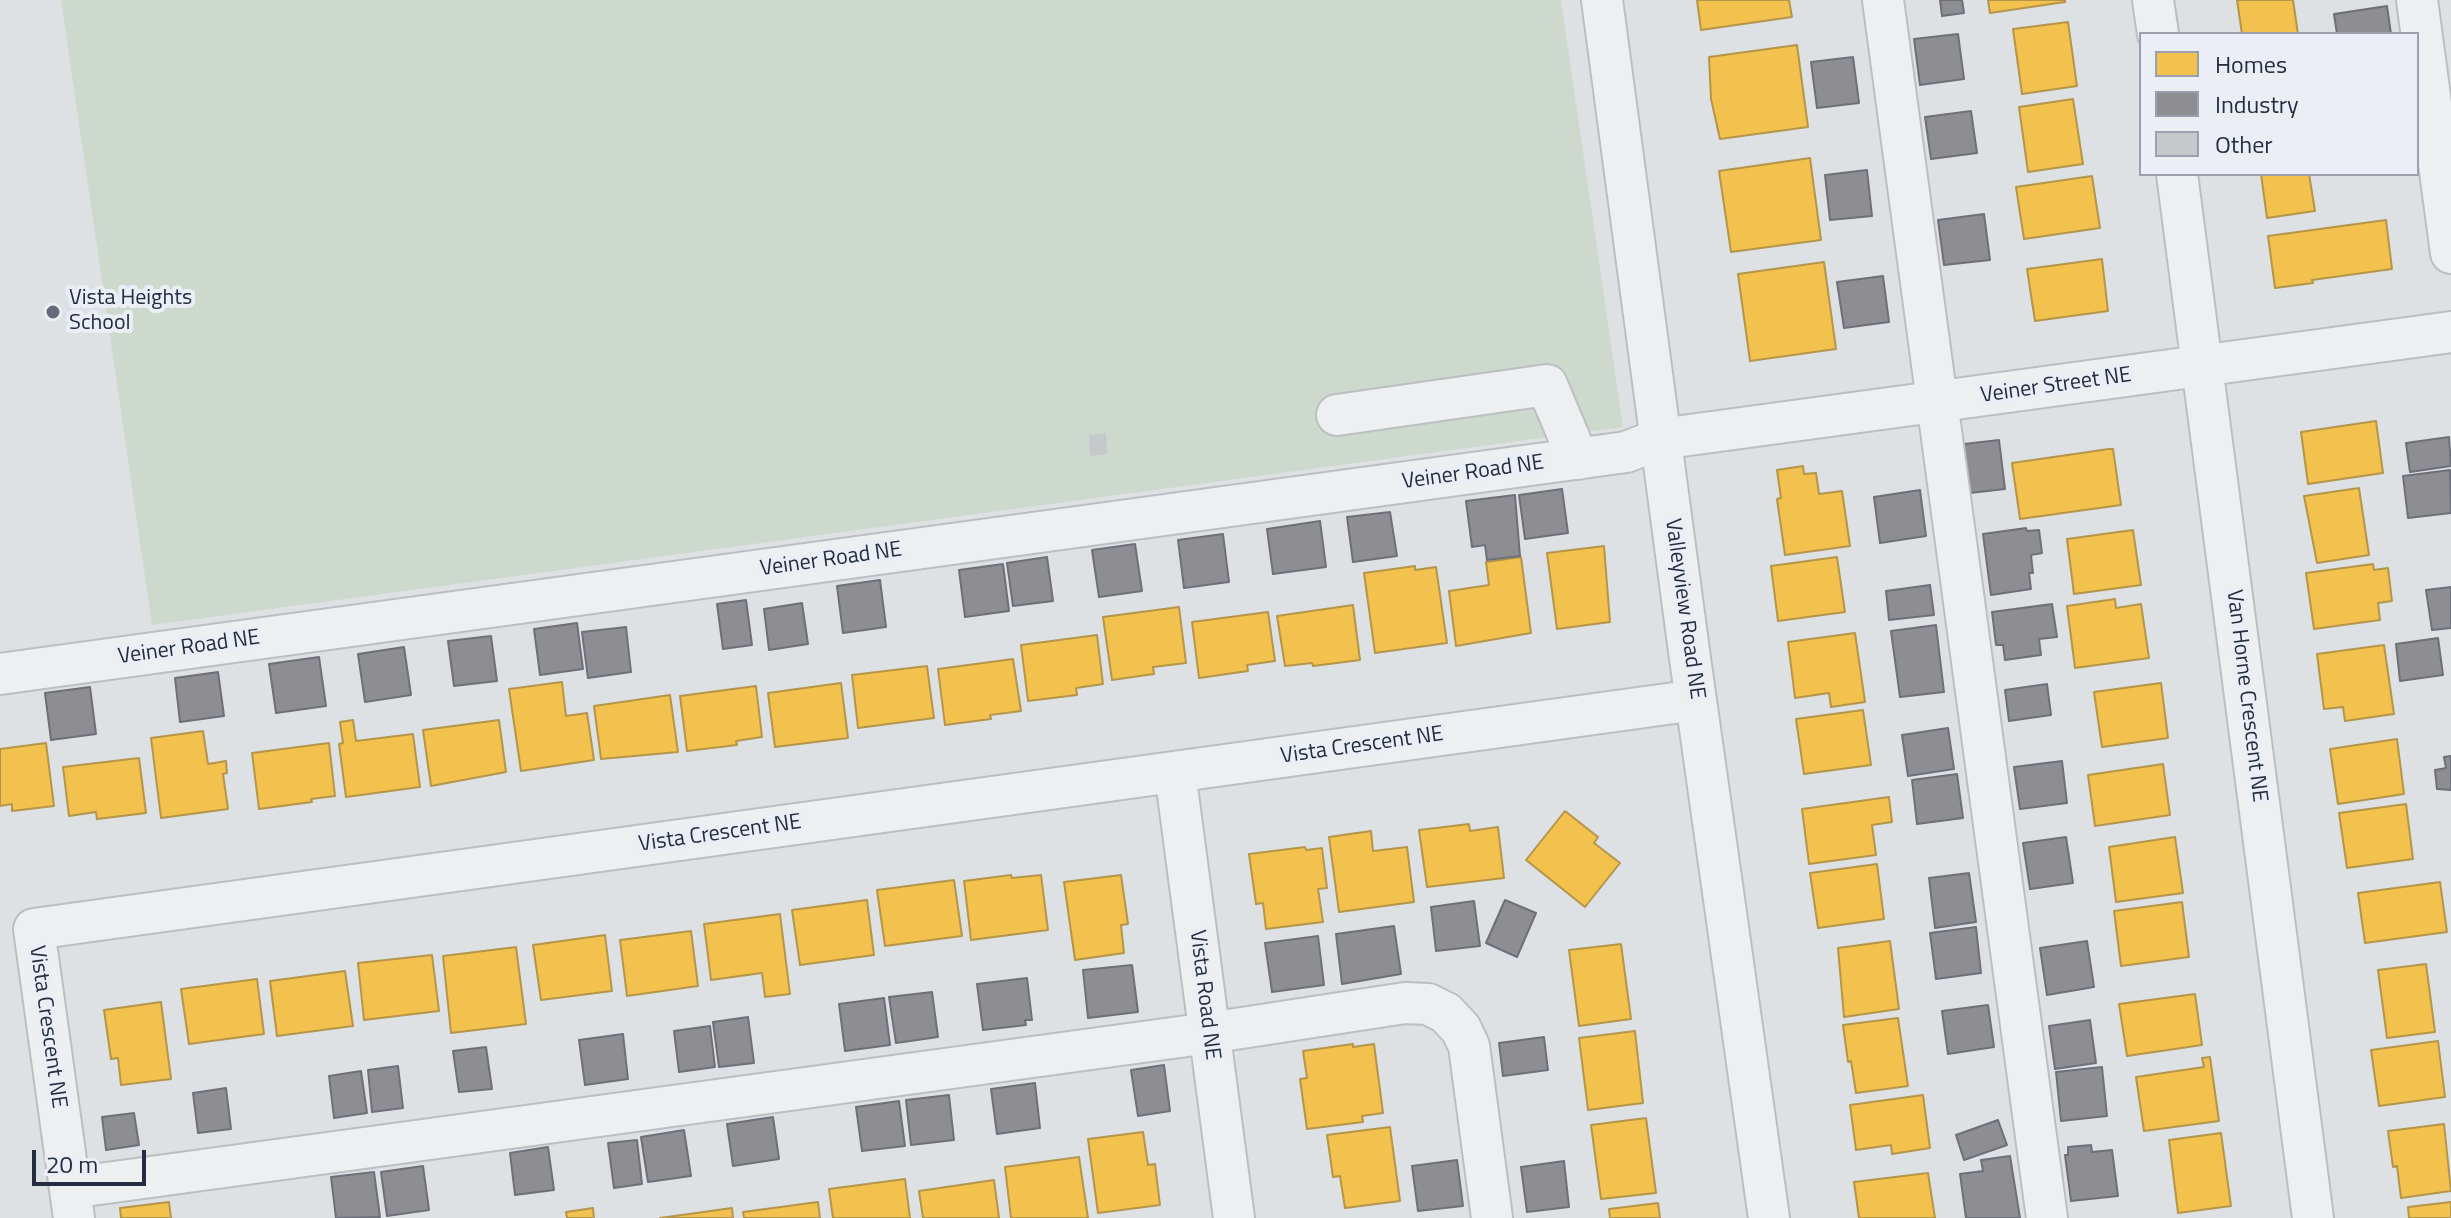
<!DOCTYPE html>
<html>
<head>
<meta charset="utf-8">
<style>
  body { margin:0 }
  #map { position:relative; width:2451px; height:1218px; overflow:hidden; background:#dee1e4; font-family:"Titillium Web",sans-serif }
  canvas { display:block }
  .legend { position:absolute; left:2139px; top:32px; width:280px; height:144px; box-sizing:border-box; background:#ebeff5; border:2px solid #9ba1ac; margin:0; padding:10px 14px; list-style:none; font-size:24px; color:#242d3f }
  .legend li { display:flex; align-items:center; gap:16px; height:40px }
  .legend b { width:40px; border:2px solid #9ba1ac }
  .scale { position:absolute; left:32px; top:1150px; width:114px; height:36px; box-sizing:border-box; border:4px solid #242d3f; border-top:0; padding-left:10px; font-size:24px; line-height:28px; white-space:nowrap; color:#242d3f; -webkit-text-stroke:6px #ebeff5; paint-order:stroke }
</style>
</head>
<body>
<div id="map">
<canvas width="2451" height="1218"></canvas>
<ul class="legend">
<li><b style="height:22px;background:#f2c14e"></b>Homes</li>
<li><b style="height:22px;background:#8d8d92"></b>Industry</li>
<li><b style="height:22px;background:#c6c9cc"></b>Other</li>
</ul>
<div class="scale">20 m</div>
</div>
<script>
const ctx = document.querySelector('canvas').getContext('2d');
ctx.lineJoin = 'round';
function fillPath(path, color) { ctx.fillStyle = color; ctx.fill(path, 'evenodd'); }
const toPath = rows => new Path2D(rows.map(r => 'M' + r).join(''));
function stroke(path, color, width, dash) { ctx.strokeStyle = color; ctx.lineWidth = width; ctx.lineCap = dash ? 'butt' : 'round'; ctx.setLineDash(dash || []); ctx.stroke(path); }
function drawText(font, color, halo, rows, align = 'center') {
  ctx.font = font + ' "Titillium Web",sans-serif'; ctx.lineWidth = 8; ctx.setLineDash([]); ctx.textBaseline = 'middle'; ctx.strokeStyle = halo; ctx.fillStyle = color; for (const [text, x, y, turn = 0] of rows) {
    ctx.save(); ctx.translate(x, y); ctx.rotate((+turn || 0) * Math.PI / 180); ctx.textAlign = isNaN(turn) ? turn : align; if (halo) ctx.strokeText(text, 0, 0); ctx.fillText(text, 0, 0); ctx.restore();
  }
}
fillPath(toPath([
  [61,0,1561,0,1623,427,152,625]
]), '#ced9ce');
const homes = toPath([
  [1697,0,1789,0,1792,17,1701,30,1697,0],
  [1988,0,2065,0,2065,2,1990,13,1988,0],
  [2237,0,2293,0,2298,34,2242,34,2237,0],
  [2068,22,2077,86,2022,94,2013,29,2068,22],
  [1797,45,1808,127,1720,139,1711,99,1709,57,1797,45],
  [2073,99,2083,164,2028,172,2019,107,2073,99],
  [1810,158,1821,240,1731,252,1719,171,1810,158],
  [2261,174,2309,174,2315,211,2267,218,2261,174],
  [2092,176,2100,228,2024,239,2016,187,2092,176],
  [2386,220,2392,269,2312,280,2313,283,2275,288,2268,236,2386,220],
  [2102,259,2108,311,2035,321,2027,269,2102,259],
  [1824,262,1836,349,1750,361,1738,274,1824,262],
  [2376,421,2383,473,2308,484,2301,432,2376,421],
  [2109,449,2113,449,2121,505,2020,519,2012,463,2109,449],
  [1803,466,1804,474,1816,473,1819,494,1842,491,1850,546,1785,555,1777,499,1781,498,1777,470,1803,466],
  [2359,488,2369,555,2317,563,2304,496,2359,488],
  [2133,530,2141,585,2074,594,2067,539,2133,530],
  [1604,546,1610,622,1557,629,1547,553,1604,546],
  [1521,557,1531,633,1456,646,1449,591,1489,585,1486,562,1521,557],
  [1837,557,1845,612,1778,621,1771,566,1837,557],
  [2373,564,2374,570,2388,568,2392,601,2378,603,2380,620,2314,629,2306,573,2373,564],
  [1415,566,1415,570,1436,567,1447,643,1375,653,1364,573,1415,566],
  [2115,599,2116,608,2141,604,2149,658,2075,668,2067,606,2115,599],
  [1353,605,1360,660,1313,666,1312,663,1285,666,1277,616,1353,605],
  [1179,607,1186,663,1153,667,1154,674,1112,680,1103,617,1179,607],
  [1268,612,1275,661,1247,665,1248,671,1199,678,1192,622,1268,612],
  [1855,633,1865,702,1831,707,1829,693,1795,698,1788,642,1855,633],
  [1097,635,1103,684,1076,688,1077,695,1028,701,1021,645,1097,635],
  [2384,645,2394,714,2345,721,2343,707,2324,709,2317,654,2384,645],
  [1013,659,1021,711,990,715,991,719,945,725,938,669,1013,659],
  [927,666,934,718,858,728,852,675,927,666],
  [562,682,566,716,587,713,594,760,521,771,509,689,562,682],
  [841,683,848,738,775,747,768,693,841,683],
  [2161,683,2168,738,2102,747,2094,692,2161,683],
  [756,686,762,737,736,741,737,745,687,751,680,696,756,686],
  [670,695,678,752,601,759,594,706,670,695],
  [1863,710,1871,765,1804,774,1796,719,1863,710],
  [353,720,356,741,413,734,420,787,346,797,339,744,343,743,340,722,353,720],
  [499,720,506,772,431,786,423,730,499,720],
  [203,731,208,764,226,761,227,773,223,774,228,809,161,818,151,738,203,731],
  [2397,739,2404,794,2338,804,2330,749,2397,739],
  [46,743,54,806,12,811,12,804,0,806,0,749,46,743],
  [329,743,335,796,311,799,312,802,259,809,252,753,329,743],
  [139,758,146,813,97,819,96,812,69,816,63,767,139,758],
  [2163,764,2170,815,2095,826,2088,775,2163,764],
  [1889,797,1892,822,1872,825,1876,855,1809,864,1802,809,1889,797],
  [2406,804,2413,859,2347,868,2339,813,2406,804],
  [1565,811,1598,837,1594,843,1620,863,1585,907,1526,860,1565,811],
  [1469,824,1470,831,1498,827,1504,878,1427,887,1419,830,1469,824],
  [1371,831,1373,851,1407,847,1414,902,1339,912,1329,837,1371,831],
  [2175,837,2183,893,2116,902,2109,847,2175,837],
  [1305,847,1306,850,1322,848,1327,888,1318,889,1323,922,1266,929,1263,903,1256,904,1249,854,1305,847],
  [1877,864,1884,919,1818,928,1810,873,1877,864],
  [1011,875,1012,878,1041,875,1048,930,971,940,964,881,1011,875],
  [1121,875,1128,924,1121,925,1124,953,1075,960,1064,882,1121,875],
  [954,880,962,936,885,946,877,890,954,880],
  [2440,882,2447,932,2365,943,2358,893,2440,882],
  [867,900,874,955,800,965,792,910,867,900],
  [2182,902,2189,957,2121,966,2114,911,2182,902],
  [780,914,790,994,765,997,762,973,711,980,704,924,780,914],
  [691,931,698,986,627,996,620,940,691,931],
  [605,935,612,991,541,1000,533,945,605,935],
  [1890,941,1899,1009,1844,1017,1838,948,1890,941],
  [1621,944,1631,1019,1579,1026,1569,950,1621,944],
  [516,947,526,1024,451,1033,443,956,516,947],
  [432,955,439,1011,364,1020,358,963,432,955],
  [2426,964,2435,1032,2387,1038,2378,970,2426,964],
  [345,971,353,1026,277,1036,270,981,345,971],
  [257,979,264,1034,189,1044,181,989,257,979],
  [2195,994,2202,1045,2127,1056,2119,1004,2195,994],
  [161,1002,171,1079,121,1085,118,1058,111,1059,104,1010,161,1002],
  [1898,1018,1908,1086,1856,1093,1851,1061,1848,1062,1843,1025,1898,1018],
  [1635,1031,1643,1103,1588,1110,1579,1038,1635,1031],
  [2438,1041,2445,1097,2379,1106,2371,1050,2438,1041],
  [1353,1044,1353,1047,1374,1044,1383,1113,1362,1116,1363,1122,1307,1129,1300,1079,1307,1078,1303,1051,1353,1044],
  [2210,1057,2219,1121,2144,1131,2136,1077,2204,1067,2202,1058,2210,1057],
  [1923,1095,1930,1148,1892,1154,1891,1145,1856,1150,1850,1105,1923,1095],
  [1646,1118,1656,1193,1601,1199,1591,1125,1646,1118],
  [2444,1124,2451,1191,2401,1198,2397,1166,2393,1167,2388,1131,2444,1124],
  [1390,1127,1400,1201,1345,1208,1340,1176,1333,1177,1327,1135,1390,1127],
  [1143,1132,1148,1165,1155,1164,1160,1205,1098,1213,1088,1139,1143,1132],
  [2221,1133,2231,1206,2178,1213,2169,1140,2221,1133],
  [1079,1157,1088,1218,1011,1218,1005,1167,1079,1157],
  [1928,1173,1935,1218,1859,1218,1854,1182,1928,1173],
  [905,1179,910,1218,833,1218,829,1189,905,1179],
  [994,1180,999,1218,923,1218,919,1191,994,1180],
  [169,1202,171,1218,121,1218,120,1208,169,1202],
  [818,1202,820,1218,744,1218,743,1212,818,1202],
  [2451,1202,2451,1218,2409,1218,2408,1207,2451,1202],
  [1658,1203,1660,1218,1610,1218,1609,1209,1658,1203],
  [593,1208,594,1218,567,1218,566,1212,593,1208],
  [732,1208,733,1218,660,1218,732,1208]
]);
fillPath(homes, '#f2c14e');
stroke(homes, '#b4954a', 2);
const industry = toPath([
  [1940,0,1962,0,1964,13,1942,16,1940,0],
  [2387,6,2391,34,2337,34,2334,14,2387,6],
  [1958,34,1964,79,1920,85,1914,39,1958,34],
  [1853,57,1859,103,1817,108,1811,62,1853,57],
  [1971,111,1977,153,1931,159,1925,117,1971,111],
  [1867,170,1872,216,1830,220,1825,175,1867,170],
  [1984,214,1990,260,1944,265,1938,220,1984,214],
  [1883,276,1889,322,1844,328,1837,282,1883,276],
  [2449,437,2451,466,2410,472,2406,443,2449,437],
  [1999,440,2005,489,1970,493,1964,444,1999,440],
  [2450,470,2451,513,2408,518,2403,476,2450,470],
  [1562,489,1568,533,1525,539,1519,495,1562,489],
  [1920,490,1926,536,1880,543,1874,497,1920,490],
  [1515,495,1520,556,1487,560,1485,545,1472,547,1466,501,1515,495],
  [1390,512,1397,556,1353,562,1347,517,1390,512],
  [1320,521,1326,567,1273,574,1267,529,1320,521],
  [2026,528,2027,531,2039,530,2042,553,2031,555,2033,573,2029,573,2031,589,1991,595,1983,534,2026,528],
  [1223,534,1229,582,1184,588,1178,540,1223,534],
  [1135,544,1142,591,1099,597,1092,550,1135,544],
  [1047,557,1053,601,1013,606,1007,563,1047,557],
  [1003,564,1009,611,965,617,959,570,1003,564],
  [880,580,886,627,843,633,837,586,880,580],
  [1930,585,1934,615,1889,620,1886,591,1930,585],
  [2451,587,2451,628,2432,630,2426,590,2451,587],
  [746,600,752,645,723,649,717,604,746,600],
  [802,603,808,644,769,650,764,609,802,603],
  [2052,604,2057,637,2039,639,2041,655,2005,660,2003,645,1996,645,1992,612,2052,604],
  [577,623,583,669,540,675,534,629,577,623],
  [1936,625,1944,692,1900,697,1891,631,1936,625],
  [626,627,631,672,588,678,582,632,626,627],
  [491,636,497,681,454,686,448,641,491,636],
  [2438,638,2443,675,2400,681,2396,644,2438,638],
  [404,647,411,695,365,702,358,654,404,647],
  [319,657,326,706,276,713,269,664,319,657],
  [218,672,224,716,180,722,175,678,218,672],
  [2047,684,2051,715,2009,721,2005,690,2047,684],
  [90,687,96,734,51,740,45,693,90,687],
  [1948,728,1954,769,1908,776,1902,735,1948,728],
  [2451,756,2451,790,2437,789,2435,770,2446,768,2444,757,2451,756],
  [2062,761,2067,803,2020,809,2014,767,2062,761],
  [1957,774,1963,818,1917,824,1912,780,1957,774],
  [2066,837,2073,883,2030,889,2023,843,2066,837],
  [1969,873,1976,922,1935,928,1929,878,1969,873],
  [1505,900,1536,913,1517,957,1486,943,1505,900],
  [1474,901,1480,946,1436,951,1431,907,1474,901],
  [1394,926,1401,974,1342,984,1336,934,1394,926],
  [1976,927,1981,973,1936,979,1930,933,1976,927],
  [1318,936,1324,985,1272,992,1265,943,1318,936],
  [2087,941,2094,987,2047,995,2040,948,2087,941],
  [1132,965,1138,1012,1088,1018,1083,970,1132,965],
  [1027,978,1032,1020,1025,1020,1026,1025,983,1030,977,984,1027,978],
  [932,992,938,1037,896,1043,889,997,932,992],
  [884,998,890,1045,845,1051,839,1004,884,998],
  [1988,1005,1994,1047,1948,1054,1942,1011,1988,1005],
  [748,1017,754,1063,719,1067,713,1022,748,1017],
  [2090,1020,2096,1063,2055,1069,2049,1026,2090,1020],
  [710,1026,715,1067,679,1072,674,1031,710,1026],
  [623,1034,628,1079,585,1085,579,1040,623,1034],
  [1544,1037,1548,1070,1503,1076,1499,1043,1544,1037],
  [486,1047,492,1089,459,1092,453,1051,486,1047],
  [1164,1065,1170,1111,1138,1116,1131,1070,1164,1065],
  [398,1066,403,1108,372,1112,368,1070,398,1066],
  [2102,1067,2107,1116,2061,1121,2056,1072,2102,1067],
  [361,1071,367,1113,334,1118,329,1076,361,1071],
  [1035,1083,1040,1128,997,1134,991,1089,1035,1083],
  [226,1088,231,1129,198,1133,193,1093,226,1088],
  [949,1095,954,1140,911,1145,906,1100,949,1095],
  [899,1101,905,1146,862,1151,856,1107,899,1101],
  [134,1113,139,1145,106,1150,102,1117,134,1113],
  [773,1117,779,1159,733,1166,727,1124,773,1117],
  [1998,1120,2007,1145,1964,1160,1956,1135,1998,1120],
  [684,1130,691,1176,648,1182,641,1137,684,1130],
  [637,1140,642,1184,614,1188,608,1143,637,1140],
  [2091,1145,2092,1152,2112,1150,2118,1196,2071,1201,2065,1155,2068,1155,2068,1147,2091,1145],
  [548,1147,554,1190,515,1195,510,1153,548,1147],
  [2010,1156,2020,1218,1966,1218,1960,1174,1983,1171,1981,1160,2010,1156],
  [1457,1160,1463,1206,1418,1211,1412,1166,1457,1160],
  [1564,1161,1569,1207,1527,1212,1521,1167,1564,1161],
  [423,1166,429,1210,387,1216,381,1172,423,1166],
  [374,1172,380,1217,336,1218,331,1177,374,1172]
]);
fillPath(industry, '#8d8d92');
stroke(industry, '#6e7079', 2);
fillPath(toPath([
  [1106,433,1107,454,1090,456,1089,435]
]), '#c6c9cc');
const minor = toPath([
  [1602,0,1689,651,1769,1218],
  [1883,0,2047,1218],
  [2153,0,2158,34],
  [2417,0,2451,253],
  [2177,174,2313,1218],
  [1337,415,1547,385,1578,459],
  [0,674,1626,452,1660,439,2451,332],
  [1175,772,1234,1218],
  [70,1188,1209,1033,1405,1003,1428,1004,1446,1013,1461,1029,1469,1046,1492,1218],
  [74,1218,34,929,1696,700]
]);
stroke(minor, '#bcbfc2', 44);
stroke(minor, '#edeff1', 40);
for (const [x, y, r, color] of [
  [53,312,8,"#656c79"]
]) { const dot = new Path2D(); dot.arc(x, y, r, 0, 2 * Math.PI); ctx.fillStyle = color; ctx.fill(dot); stroke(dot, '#ebeff5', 3); }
drawText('22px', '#242d3f', '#ebeff5', [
  ["Vista Heights",69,299],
  ["School",69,324]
], 'left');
drawText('22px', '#242d3f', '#ebeff5', [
  ["Veiner Street NE",2056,386,-8],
  ["Veiner Road NE",1473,473,-8],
  ["Veiner Road NE",831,560,-8],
  ["Valleyview Road NE",1684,609,82],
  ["Veiner Road NE",189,648,-8],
  ["Van Horne Crescent NE",2246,696,83],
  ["Vista Crescent NE",1362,746,-8],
  ["Vista Crescent NE",720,834,-8],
  ["Vista Road NE",1204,995,83],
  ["Vista Crescent NE",47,1027,82]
]);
</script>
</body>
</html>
